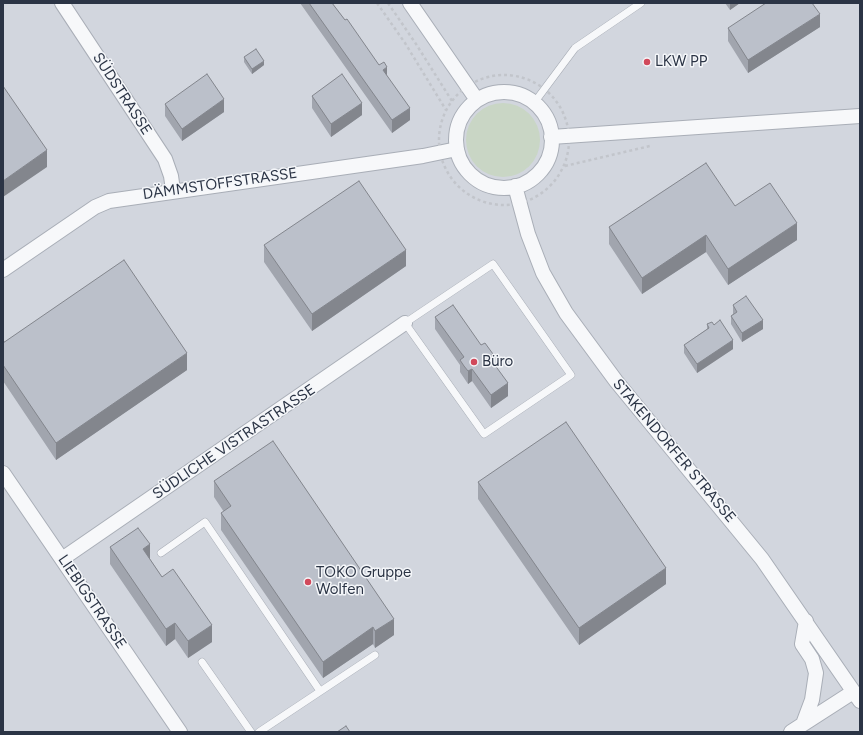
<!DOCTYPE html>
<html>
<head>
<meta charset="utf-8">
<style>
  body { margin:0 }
  #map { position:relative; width:863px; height:735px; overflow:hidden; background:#e4e7ec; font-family:Figtree,sans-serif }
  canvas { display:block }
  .frame { position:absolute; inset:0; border:4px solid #2b3445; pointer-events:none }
</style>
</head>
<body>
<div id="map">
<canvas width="863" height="735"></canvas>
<div class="frame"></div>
</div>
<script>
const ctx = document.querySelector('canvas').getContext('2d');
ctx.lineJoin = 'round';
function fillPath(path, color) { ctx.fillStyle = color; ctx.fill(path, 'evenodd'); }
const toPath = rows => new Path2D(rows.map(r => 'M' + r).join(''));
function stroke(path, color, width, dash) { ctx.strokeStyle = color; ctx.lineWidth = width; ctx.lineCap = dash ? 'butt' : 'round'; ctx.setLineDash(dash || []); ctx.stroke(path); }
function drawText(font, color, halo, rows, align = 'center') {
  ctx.font = font + ' Figtree,sans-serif'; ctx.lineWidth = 3; ctx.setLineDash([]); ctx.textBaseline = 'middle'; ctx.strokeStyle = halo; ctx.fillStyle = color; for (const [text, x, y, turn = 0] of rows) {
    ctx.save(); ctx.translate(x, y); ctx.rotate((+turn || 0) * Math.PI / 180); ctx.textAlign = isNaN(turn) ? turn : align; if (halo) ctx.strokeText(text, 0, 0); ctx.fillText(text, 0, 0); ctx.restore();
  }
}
fillPath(toPath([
  [3,3,860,3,860,732,3,732]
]), '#d2d6de');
fillPath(toPath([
  '466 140a37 37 0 1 1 74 0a37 37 0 1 1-74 0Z'
]), '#c9d6c5');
const lane = toPath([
  [534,103,575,48,641,3],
  [493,264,571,375,484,434,405,323,493,264],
  [161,553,205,522,320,691],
  [202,662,251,732],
  [259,732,375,655]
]);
const street = toPath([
  [62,3,165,159,171,176,173,190],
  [410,3,477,100],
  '456 140a48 48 0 1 1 96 0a48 48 0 1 1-96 0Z',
  [551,137,860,116],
  [515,186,528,234,543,273,566,313,616,381,762,559,860,701],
  [3,270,95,207,109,201,423,156,457,149],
  [3,473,180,732],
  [62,559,405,323],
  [803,724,812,700,816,673,812,659,802,644,806,621],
  [791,732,853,692]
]);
stroke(lane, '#a9aeb7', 8);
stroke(street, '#a9aeb7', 16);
stroke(toPath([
  [377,3,405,43,446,110],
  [388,3,416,44,452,101],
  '439 140a65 65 0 1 1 130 0a65 65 0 1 1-130 0Z',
  [565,166,650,146]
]), '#c2c5cb', 2.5, [3, 3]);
stroke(lane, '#f7f8fa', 7);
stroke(street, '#f7f8fa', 14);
fillPath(toPath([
  [300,3,332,3,345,20,387,76,410,120,392,133],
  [725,3,740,3,730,10],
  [820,27,748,73,728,41,728,28],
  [244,57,264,65,252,74,244,62],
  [312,96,362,115,331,137,312,108],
  [165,104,224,112,182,141,165,116],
  [735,206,797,240,728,285,706,252,642,294,609,244,609,227],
  [264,245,406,266,312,331,264,262],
  [733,305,763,329,742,342,731,324,731,316,733,314],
  [435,317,493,362,508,396,491,408,472,381,468,384,460,372,460,365,435,329],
  [707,324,733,349,697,373,684,353,684,345,707,329],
  [3,341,187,370,56,460,3,381],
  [214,481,394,635,375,648,373,644,323,678,221,530,221,513,224,512,214,497],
  [478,482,666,584,579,645,478,499],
  [110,547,150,559,162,577,212,642,188,658,175,639,166,646,110,564]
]), '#a1a5ae');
fillPath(toPath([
  [730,3,740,3,730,10],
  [820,14,820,27,748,73,748,60],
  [264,61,264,65,252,74,252,69],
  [387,67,387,80,383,70],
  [224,99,224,112,182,141,182,129],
  [362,103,362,115,331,137,331,124],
  [410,108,410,120,392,133,392,120],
  [47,150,47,167,3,197,3,181],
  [797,223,797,240,728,285,728,269],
  [706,235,706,252,642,294,642,278],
  [406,250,406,266,312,331,312,314],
  [763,320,763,329,742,342,742,333],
  [733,340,733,349,697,373,697,364],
  [187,353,187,370,56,460,56,443],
  [493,354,493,367,489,357],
  [472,369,472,381,468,384,468,371],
  [508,383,508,396,491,408,491,395],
  [150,544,150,561,143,549],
  [666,568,666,584,579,645,579,628],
  [394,619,394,635,375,648,375,631],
  [175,623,175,639,166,646,166,629],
  [212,625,212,642,188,658,188,641],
  [373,627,373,644,323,678,323,662]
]), '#83868d');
const building = toPath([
  [309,3,332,3,345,20,347,19,379,65,384,62,387,67,383,70,410,108,392,120,309,3],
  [766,3,812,3,820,14,748,60,728,28,766,3],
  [256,49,264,61,252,69,244,57,256,49],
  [207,74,224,99,182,129,165,104,207,74],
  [342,74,362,103,331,124,312,96,342,74],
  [3,86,47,150,3,181,3,86],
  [706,163,735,206,770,183,797,223,728,269,706,235,642,278,609,227,706,163],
  [359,181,406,250,312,314,264,245,359,181],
  [124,260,187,353,56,443,3,365,3,343,124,260],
  [746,296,763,320,742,333,731,316,737,312,733,305,746,296],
  [453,305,481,345,485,343,493,354,489,357,508,383,491,395,472,369,468,371,464,366,460,360,464,357,435,317,453,305],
  [720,320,733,340,697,364,684,345,709,328,707,324,712,322,714,325,720,320],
  [566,422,666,568,579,628,478,482,566,422],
  [273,441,394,619,375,631,373,627,323,662,221,513,231,506,214,481,273,441],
  [138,528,150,544,143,549,162,577,173,569,212,625,188,641,175,623,166,629,110,547,138,528],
  [346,726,350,732,337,732,346,726]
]);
fillPath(building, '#bbc0ca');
stroke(building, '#83868d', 1);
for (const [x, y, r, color] of [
  [647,62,4,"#d1495b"],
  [474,362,4,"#d1495b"],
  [308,582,4,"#d1495b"]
]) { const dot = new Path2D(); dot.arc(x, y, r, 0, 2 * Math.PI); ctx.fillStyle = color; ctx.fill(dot); stroke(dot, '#f4f6f9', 1.5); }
drawText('15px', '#2b3445', '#f4f6f9', [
  ["LKW PP",655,62],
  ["Büro",482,362],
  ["TOKO Gruppe",316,573],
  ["Wolfen",316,590]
], 'left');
drawText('15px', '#2b3445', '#f4f6f9', [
  ["SÜDSTRASSE",122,94,57],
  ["DÄMMSTOFFSTRASSE",220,184,-8],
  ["SÜDLICHE VISTRASTRASSE",234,442,-34],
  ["STAKENDORFER STRASSE",674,451,50],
  ["LIEBIGSTRASSE",92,602,56]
]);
</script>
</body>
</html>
